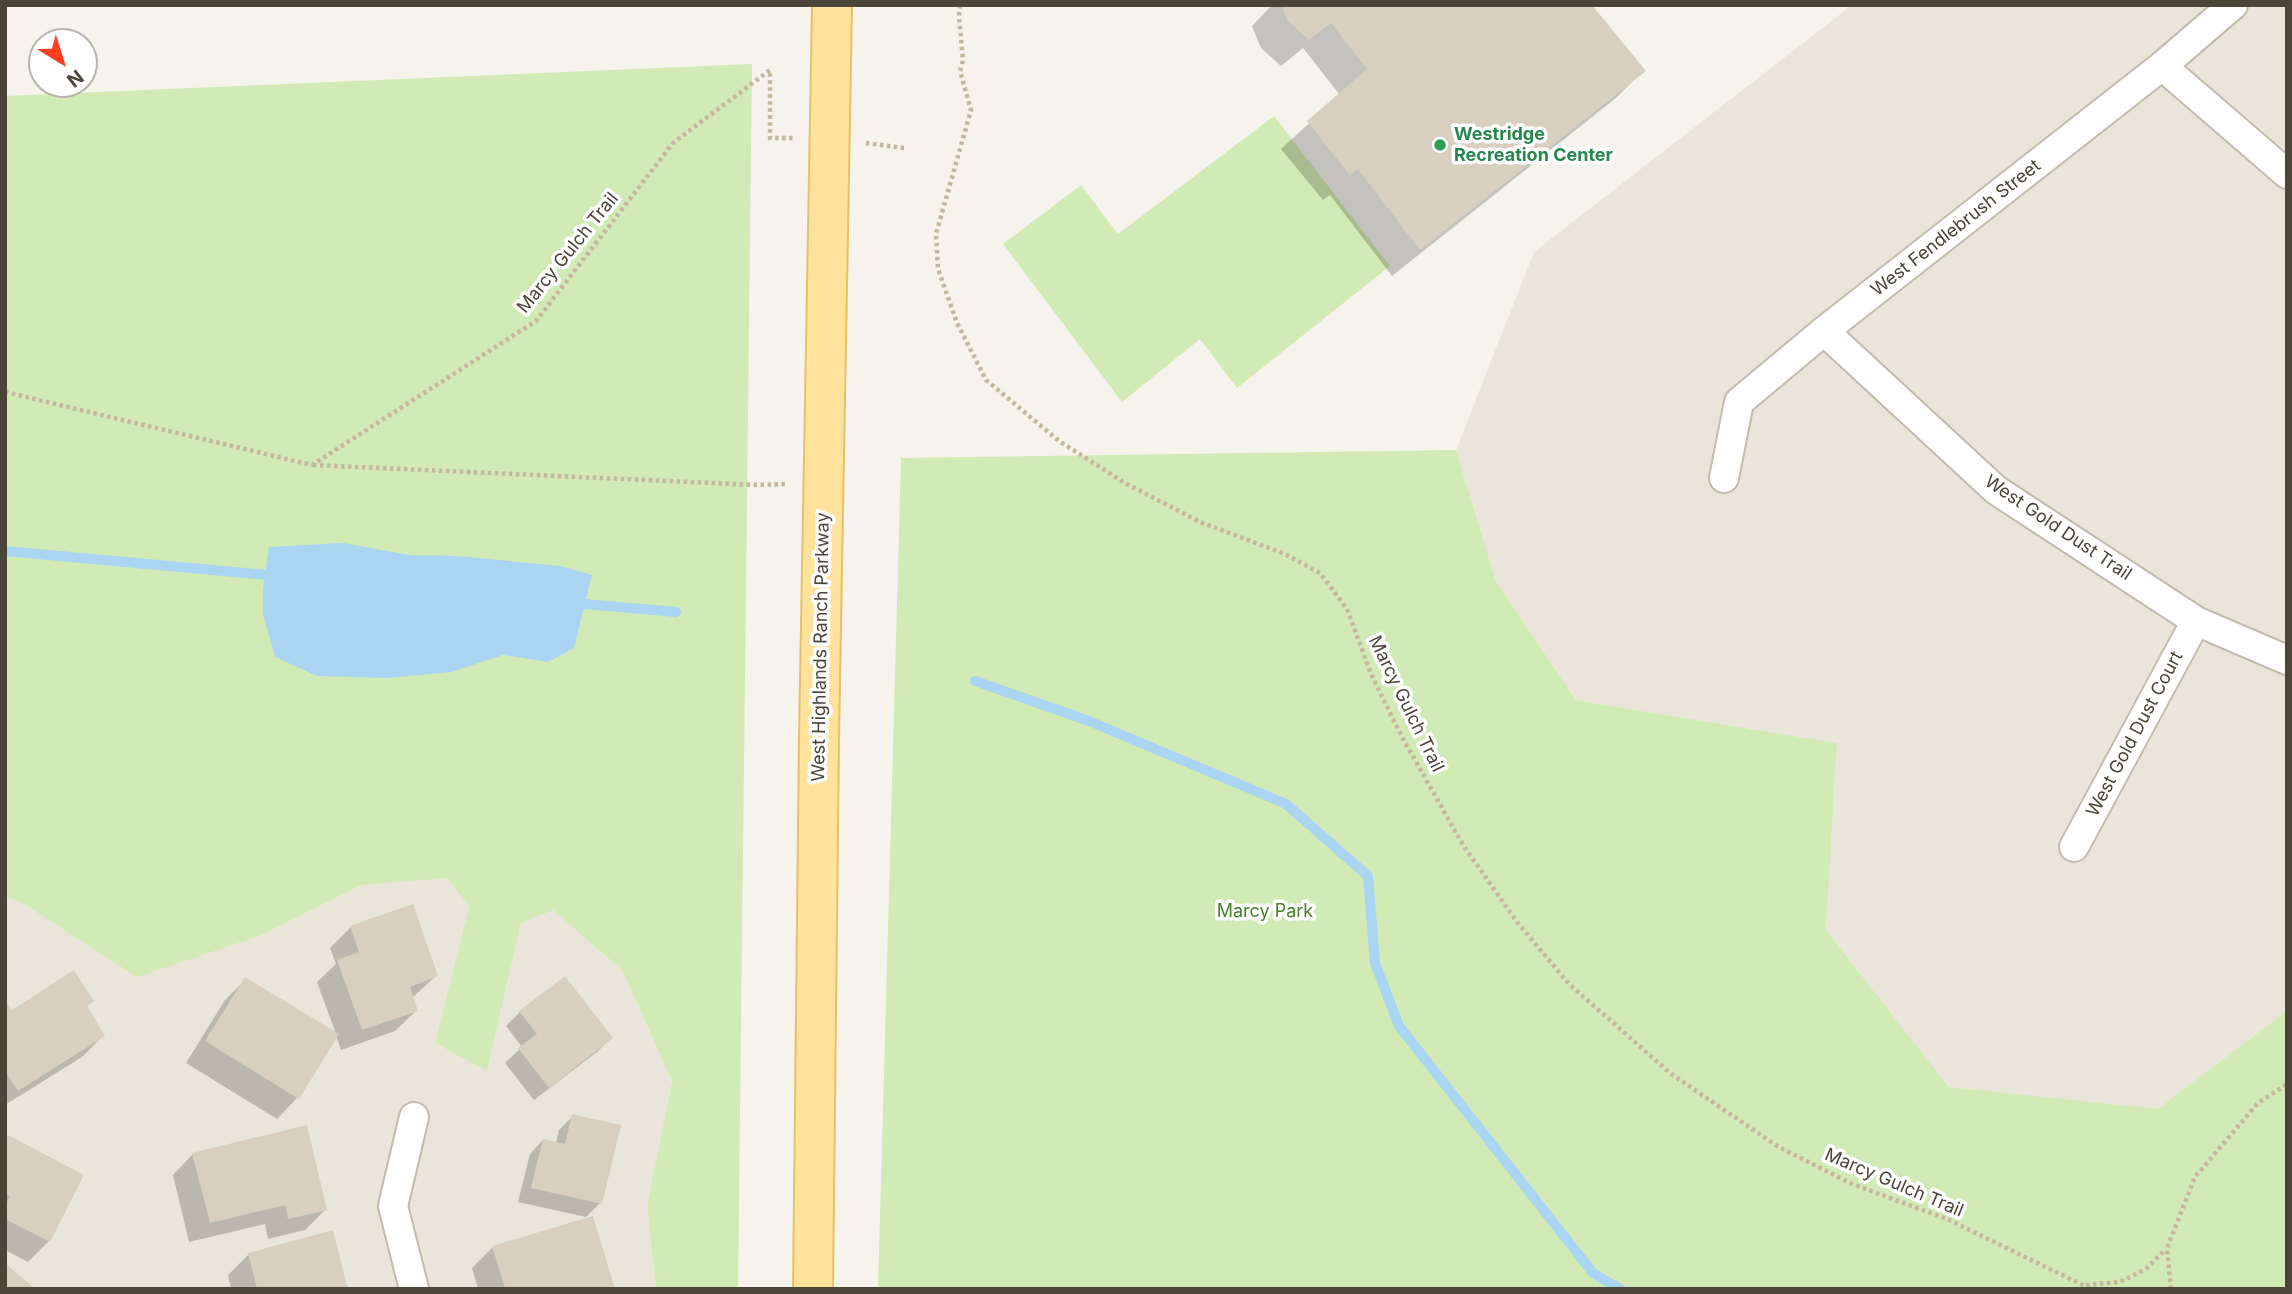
<!DOCTYPE html>
<html>
<head>
<meta charset="utf-8">
<style>
  body { margin:0 }
  #map { position:relative; width:2292px; height:1294px; overflow:hidden; background:#f6f3ec; font-family:Inter,sans-serif }
  canvas { display:block }
  .frame { position:absolute; inset:0; border:7px solid #4b4439; pointer-events:none }
  .north { position:absolute; left:28px; top:28px; width:70px; height:70px; box-sizing:border-box; background:#fff; border:2px solid #b7b4b0; border-radius:50%; rotate:142deg; font-size:19px; font-weight:700; line-height:28px; text-align:center; color:#4b4439 }
  .north::after { content:''; display:block; margin:auto; width:24px; height:32px; background:#fc3f1d; clip-path:polygon(50% 0,100% 100%,50% 72%,0 100%) }
</style>
</head>
<body>
<div id="map">
<canvas width="2292" height="1294"></canvas>
<div class="frame"></div>
<div class="north">N</div>
</div>
<script>
const ctx = document.querySelector('canvas').getContext('2d');
ctx.lineJoin = 'round';
function fillPath(path, color) { ctx.fillStyle = color; ctx.fill(path, 'evenodd'); }
const toPath = rows => new Path2D(rows.map(r => 'M' + r).join(''));
function stroke(path, color, width, dash) { ctx.strokeStyle = color; ctx.lineWidth = width; ctx.lineCap = dash ? 'butt' : 'round'; ctx.setLineDash(dash || []); ctx.stroke(path); }
function drawText(font, color, halo, rows, align = 'center') {
  ctx.font = font + ' Inter,sans-serif'; ctx.lineWidth = 7; ctx.setLineDash([]); ctx.textBaseline = 'middle'; ctx.strokeStyle = halo; ctx.fillStyle = color; for (const [text, x, y, turn = 0] of rows) {
    ctx.save(); ctx.translate(x, y); ctx.rotate((+turn || 0) * Math.PI / 180); ctx.textAlign = isNaN(turn) ? turn : align; if (halo) ctx.strokeText(text, 0, 0); ctx.fillText(text, 0, 0); ctx.restore();
  }
}
fillPath(toPath([
  [1852,5,2287,5,2287,1005,2284,1013,2158,1110,1949,1087,1826,930,1837,743,1576,700,1496,581,1456,450,1534,252],
  [448,877,469,907,436,1043,487,1071,521,923,553,909,622,970,672,1081,647,1205,656,1289,5,1289,5,897,21,902,262,935,362,885]
]), '#eae5da');
fillPath(toPath([
  [752,64,738,1289,656,1289,647,1205,672,1081,622,970,553,910,521,923,487,1071,435,1043,469,907,448,878,362,885,262,935,137,977,21,902,5,897,5,96],
  [1274,116,1390,266,1237,388,1200,339,1122,402,1003,244,1081,185,1118,234],
  [1456,450,1496,581,1576,700,1837,743,1826,930,1949,1087,2158,1109,2284,1013,2287,1005,2287,1289,878,1289,901,458]
]), '#d2eab5');
fillPath(toPath([
  [343,543,409,555,457,556,560,566,592,575,574,648,548,662,503,655,451,672,387,678,317,676,275,657,263,614,263,589,269,547]
]), '#a9d4f2');
fillPath(toPath([
  [1272,5,1590,5,1643,71,1616,98,1392,276,1330,195,1323,200,1281,149,1340,95,1303,48,1281,66,1261,48,1252,26],
  [351,927,436,976,412,998,416,1011,395,1031,341,1050,336,1036,297,1098,277,1119,186,1063,225,1000,246,979,336,1034,317,982,336,964,330,948],
  [565,978,611,1038,597,1052,534,1100,505,1063,522,1047,506,1026,520,1012],
  [5,1003,11,1012,85,1007,103,1036,82,1057,5,1105],
  [573,1116,600,1203,586,1217,518,1202,530,1154,543,1140,556,1143,559,1130],
  [5,1140,49,1241,28,1262,5,1250],
  [193,1154,326,1209,305,1230,268,1239,265,1224,189,1242,173,1175],
  [493,1247,613,1289,478,1289,472,1268],
  [249,1254,346,1289,231,1289,228,1275]
]), '#0003');
stroke(toPath([
  [5,551,278,576],
  [573,603,676,612],
  [975,681,1089,721,1286,804,1368,876,1375,963,1399,1026,1593,1273,1620,1289]
]), '#a9d4f2', 10);
fillPath(toPath([
  [1281,5,1592,5,1646,71,1420,250,1358,169,1350,175,1307,121,1367,69,1331,23,1309,40,1288,21],
  [413,904,438,976,410,987,418,1011,362,1030,337,960,359,952,350,926],
  [74,970,94,1001,87,1006,105,1036,18,1091,5,1071,5,999,12,1010],
  [565,976,613,1038,549,1088,518,1048,537,1034,519,1011],
  [245,977,339,1034,299,1099,205,1041],
  [572,1114,621,1125,602,1204,531,1188,543,1139,565,1144],
  [307,1125,327,1210,288,1219,285,1205,210,1223,192,1153],
  [8,1135,84,1175,50,1242,5,1219,5,1206,10,1196,5,1193,5,1140],
  [593,1216,615,1289,505,1289,492,1246],
  [333,1230,348,1289,257,1289,248,1253],
  [5,1263,35,1289,5,1289]
]), '#d8cfc1');
const street = toPath([
  [2162,66,2287,174],
  [1824,331,1996,490,2196,621,2287,660],
  [1724,478,1739,402,1824,331,2162,66,2233,5],
  [2074,847,2196,621],
  [414,1289,393,1206,414,1117]
]);
const primary = toPath([
  [813,1289,819,738,832,5]
]);
stroke(street, '#c2bbae', 32);
stroke(primary, '#e6c16a', 42);
stroke(toPath([
  [960,5,959,17,963,60,960,71,971,110,936,234,938,269,957,323,986,380,1059,441,1125,483,1200,522,1285,554,1320,573,1347,609,1371,674,1402,737,1463,845,1517,922,1569,984,1670,1073,1777,1146,1852,1184,1947,1219,2091,1289],
  [866,143,904,148],
  [5,392,312,465,536,321,673,143,770,70,770,138,795,138],
  [313,465,757,485,786,484],
  [2086,1285,2120,1282,2146,1269,2166,1249],
  [2171,1289,2167,1248,2195,1177,2258,1103,2287,1084]
]), '#c4b79f', 4.5, [3.5, 3.5]);
stroke(street, '#fff', 28);
stroke(primary, '#ffe39c', 38);
for (const [x, y, r, color] of [
  [1440,145,7,"#2e9e5b"]
]) { const dot = new Path2D(); dot.arc(x, y, r, 0, 2 * Math.PI); ctx.fillStyle = color; ctx.fill(dot); stroke(dot, '#fff', 2.5); }
drawText('bold 18px', '#27864d', '#fff', [
  ["Westridge",1454,135],
  ["Recreation Center",1454,156]
], 'left');
drawText('18px', '#4b4439', '#fff', [
  ["West Fendlebrush Street",1956,228,-38],
  ["Marcy Gulch Trail",568,253,-51],
  ["West Gold Dust Trail",2058,528,34],
  ["West Highlands Ranch Parkway",821,647,-89],
  ["Marcy Gulch Trail",1406,704,64],
  ["West Gold Dust Court",2135,734,-62],
  ["Marcy Gulch Trail",1894,1183,23]
]);
drawText('18px', '#4a7f2a', '#fff', [
  ["Marcy Park",1265,912]
]);
</script>
</body>
</html>
